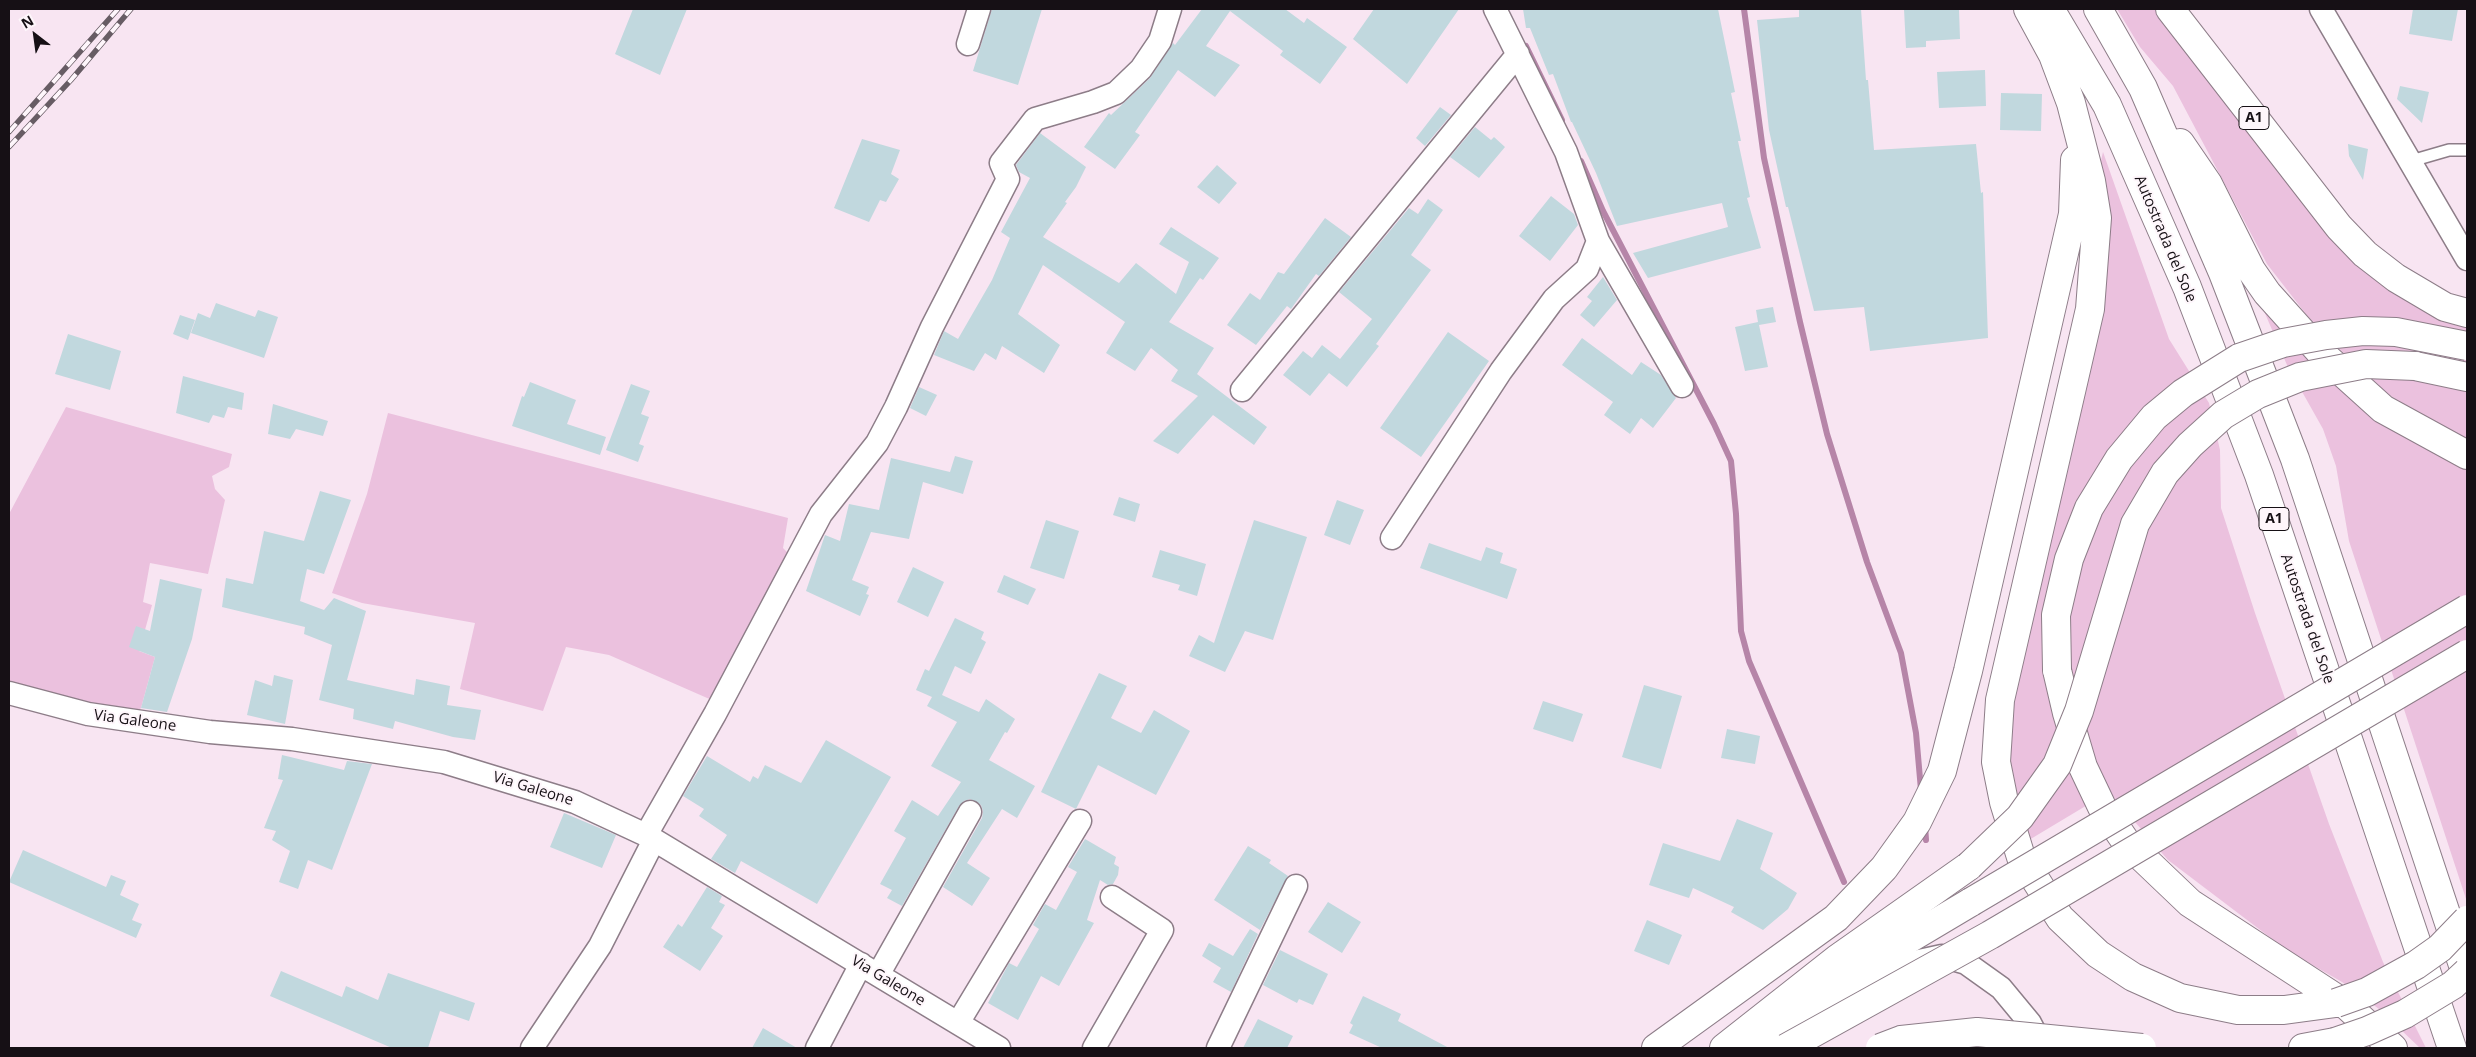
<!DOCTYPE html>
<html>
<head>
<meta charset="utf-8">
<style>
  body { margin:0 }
  #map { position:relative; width:2476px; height:1057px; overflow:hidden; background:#f8e5f2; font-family:"Open Sans",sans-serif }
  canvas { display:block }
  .frame { position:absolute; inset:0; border:10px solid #161015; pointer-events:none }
  .north { position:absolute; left:10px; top:10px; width:50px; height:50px; -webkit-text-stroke:4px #fef6fb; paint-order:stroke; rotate:330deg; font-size:14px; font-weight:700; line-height:20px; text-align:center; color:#161015 }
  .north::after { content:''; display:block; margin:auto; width:18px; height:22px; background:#161015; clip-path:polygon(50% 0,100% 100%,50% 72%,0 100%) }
</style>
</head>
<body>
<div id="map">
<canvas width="2476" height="1057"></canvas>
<div class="frame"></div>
<div class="north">N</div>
</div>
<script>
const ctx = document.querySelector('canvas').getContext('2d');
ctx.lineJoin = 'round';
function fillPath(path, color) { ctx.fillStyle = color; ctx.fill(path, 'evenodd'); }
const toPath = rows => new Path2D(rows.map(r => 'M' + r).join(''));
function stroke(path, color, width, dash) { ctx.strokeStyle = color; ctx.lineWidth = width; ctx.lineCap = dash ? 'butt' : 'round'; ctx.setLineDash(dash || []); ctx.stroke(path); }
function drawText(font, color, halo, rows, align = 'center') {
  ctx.font = font + ' "Open Sans",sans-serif'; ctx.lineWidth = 4; ctx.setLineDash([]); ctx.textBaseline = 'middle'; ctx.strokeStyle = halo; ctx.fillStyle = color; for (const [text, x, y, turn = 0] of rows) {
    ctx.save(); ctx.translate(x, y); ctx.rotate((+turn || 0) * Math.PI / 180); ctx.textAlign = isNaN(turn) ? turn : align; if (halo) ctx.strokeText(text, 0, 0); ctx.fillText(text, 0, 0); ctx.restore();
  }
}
fillPath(toPath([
  [2117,9,2155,9,2353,258,2467,324,2467,441,2379,389,2309,318,2267,264,2173,86,2140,47],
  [2103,152,2169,339,2209,403,2220,450,2221,508,2255,613,2329,824,2383,962,2426,1048,2420,1048,2379,1009,2342,982,2288,951,2168,860,2109,792,2029,840,2012,772,2009,746,2014,675,2102,274,2101,161],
  [2264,311,2344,392,2467,469,2467,902,2349,541,2336,466,2323,429,2287,365],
  [66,407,232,454,229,467,212,476,215,489,225,500,208,574,150,563,143,602,152,605,139,651,155,657,141,708,136,713,9,686,9,514],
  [388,413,788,518,783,548,791,556,714,701,609,655,566,647,543,711,460,689,475,623,362,603,332,593,367,494]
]), '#ebc1de');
stroke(toPath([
  [1744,9,1764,158,1800,322,1827,434,1867,562,1901,653,1916,733,1921,790],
  [1526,46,1562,120],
  [1581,161,1603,211,1714,424,1731,461,1736,514,1741,631,1749,661,1844,882],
  [1925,825,1926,840]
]), '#b685a8', 6);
fillPath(toPath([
  [633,9,687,9,660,75,615,54],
  [992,9,1042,9,1018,85,973,71],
  [1202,9,1285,9,1304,23,1307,18,1347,47,1320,84,1280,55,1283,51,1230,11,1206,46,1240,65,1215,97,1178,70,1135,132,1140,135,1115,169,1084,147,1109,113,1111,115,1150,78,1173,43,1175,45],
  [1374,9,1459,9,1407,84,1353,39],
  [1523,9,1718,9,1735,92,1731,93,1741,141,1738,141,1750,197,1747,198,1761,248,1648,278,1633,253,1728,227,1722,203,1617,226,1596,173,1572,122,1571,122,1553,74,1549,75,1530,28,1526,28],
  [1799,9,1861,9,1866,80,1868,80,1874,150,1976,144,1981,193,1983,192,1988,338,1870,351,1864,307,1814,311,1788,207,1786,207,1769,130,1757,20,1799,17],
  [1904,9,1959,9,1960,39,1926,41,1926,47,1906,48],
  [2413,9,2458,9,2452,41,2409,34],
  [1985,70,1986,106,1939,108,1937,72],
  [2400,86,2429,92,2422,123,2397,99],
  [2001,93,2042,94,2041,131,2000,130],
  [1440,107,1451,115,1425,146,1416,138],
  [1475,127,1491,140,1494,137,1505,147,1479,178,1450,157],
  [1040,133,1086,167,1076,187,1065,202,1067,203,1043,237,1119,283,1136,263,1176,294,1189,262,1159,244,1171,227,1219,258,1203,280,1200,278,1169,322,1214,348,1197,374,1267,427,1254,445,1213,415,1178,454,1153,441,1198,396,1171,381,1178,370,1151,348,1135,371,1106,353,1125,322,1043,265,1018,314,1060,345,1044,373,1002,346,996,360,985,353,974,371,934,355,944,331,958,339,992,280,1010,238,1001,232,1030,178,1019,172,1016,165],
  [862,139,900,150,891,174,899,179,886,202,880,200,869,222,834,208],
  [2348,144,2368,149,2363,180,2349,156],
  [1217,165,1237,183,1219,204,1197,187],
  [1551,196,1574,214,1578,225,1550,261,1519,236],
  [1428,199,1443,210,1411,255,1431,270,1376,344,1379,346,1347,387,1329,373,1310,396,1283,375,1303,351,1312,358,1322,345,1340,359,1372,319,1339,292,1409,208,1418,214],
  [1325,218,1351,237,1319,276,1316,274,1291,309,1287,306,1256,345,1227,325,1250,293,1260,300,1278,272,1284,274],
  [1603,277,1617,300,1594,327,1580,315,1592,301,1587,297],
  [216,303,255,317,258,310,278,317,264,358,191,333,198,313,210,318],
  [1773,307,1776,322,1759,325,1768,367,1745,371,1735,327,1758,322,1756,310],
  [180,315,195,320,188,340,173,334],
  [1448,332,1489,361,1421,457,1380,428],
  [68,334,121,351,110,390,55,374],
  [1582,338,1632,375,1641,362,1661,375,1676,398,1653,428,1641,418,1630,434,1604,415,1613,402,1562,365],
  [183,376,244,393,242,410,228,407,224,418,213,415,209,423,176,413],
  [530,382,576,400,567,424,606,437,600,455,512,426,522,396,524,397],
  [631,384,650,391,641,414,649,417,639,444,644,446,638,462,606,450],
  [919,387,937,395,926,416,910,408],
  [273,404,328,421,323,436,296,429,290,439,268,434],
  [955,456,973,461,963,494,923,482,909,539,871,532,852,580,869,587,866,594,869,595,860,616,806,591,825,535,840,541,849,504,879,510,891,458,950,472],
  [320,491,351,500,324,574,307,569,300,601,324,610,334,598,366,611,347,680,414,695,416,679,450,686,447,705,481,710,475,740,453,737,395,721,393,729,353,719,354,709,319,700,332,645,304,634,305,627,222,607,226,578,253,584,264,531,304,541],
  [1119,497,1140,504,1135,522,1113,515],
  [1337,500,1364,510,1350,545,1324,535],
  [1046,520,1079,531,1064,579,1030,568],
  [1254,520,1307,537,1273,640,1245,631,1225,672,1189,656,1199,635,1214,643],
  [1429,543,1481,561,1486,547,1503,553,1500,563,1517,569,1507,599,1420,568],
  [1160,550,1206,564,1197,596,1178,590,1180,585,1152,577],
  [913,567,944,582,928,617,897,602],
  [1004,575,1036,589,1028,605,997,592],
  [160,579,202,589,192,639,167,712,141,708,155,657,129,647,136,626,150,631],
  [955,618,984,632,981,639,986,642,971,674,955,666,942,695,979,712,986,699,1015,719,1007,733,1005,732,989,760,1035,786,1017,818,1002,809,967,863,990,878,972,906,943,887,982,818,983,811,981,805,970,799,964,801,959,806,902,906,887,898,892,890,880,884,906,838,894,831,912,800,938,816,961,782,931,766,957,722,927,706,932,697,916,690,925,669,929,671],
  [1099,673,1127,686,1111,718,1141,733,1154,710,1190,731,1156,795,1098,765,1076,809,1041,792],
  [274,675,293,680,285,724,247,715,255,680,272,686],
  [1644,685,1682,696,1661,769,1622,757],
  [1543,701,1583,714,1573,742,1533,729],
  [1727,729,1760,736,1755,764,1721,758],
  [826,740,891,777,817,904,741,861,735,873,711,859,727,835,699,816,704,809,683,796,707,756,750,782,753,776,758,779,765,765,801,783],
  [282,755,344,770,347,761,372,764,332,870,308,860,298,889,279,882,290,851,272,840,276,831,264,828,283,780,278,779],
  [564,813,616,835,602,868,550,847],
  [1737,819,1773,833,1760,869,1797,893,1788,909,1763,930,1731,912,1734,907,1693,888,1689,898,1649,885,1663,843,1720,861],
  [1085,839,1116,857,1114,864,1119,867,1118,875,1113,884,1108,885,1100,880,1087,920,1094,923,1059,986,1041,976,1018,1020,988,1003,1009,963,1017,967,1039,929,1033,925,1045,904,1056,910,1077,872,1068,867],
  [1248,846,1271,860,1269,863,1288,876,1260,930,1214,900],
  [23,850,106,887,111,875,126,881,120,895,139,904,132,920,142,924,136,938,9,882],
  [707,887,722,896,719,902,725,905,711,928,723,936,700,971,663,947,678,924,682,927],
  [1328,902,1361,922,1342,953,1308,932],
  [1647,920,1682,935,1669,965,1634,951],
  [1250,929,1258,934,1231,992,1213,982,1221,968,1202,956,1209,943,1233,956],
  [1280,950,1328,974,1313,1005,1299,999,1297,1003,1263,985],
  [281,971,342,997,346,986,378,1000,388,973,475,1003,469,1021,440,1011,428,1048,392,1048,270,996],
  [1363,996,1401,1014,1398,1021,1449,1048,1382,1048,1349,1033,1353,1025,1350,1023],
  [1258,1019,1293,1036,1287,1048,1243,1048],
  [763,1028,797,1048,752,1048]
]), '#c1d8de');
const service = toPath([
  [2411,161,2449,150,2467,150]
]);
const minor = toPath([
  [2321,9,2467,259],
  [968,44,979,9],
  [1598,241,1682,386],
  [1242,390,1518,54],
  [1392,538,1501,371,1554,299,1587,269,1598,241,1566,152,1495,9],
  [9,693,88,714,210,732,292,739,444,762,575,802,646,835,999,1048],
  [646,835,715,714,821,514,877,443,896,407,932,327,1008,179,1001,163,1035,119,1093,102,1116,93,1141,69,1160,41,1170,9],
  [878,975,970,812],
  [958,1023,1080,821],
  [532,1048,600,946,654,840],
  [817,1048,861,964],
  [1094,1048,1162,930,1112,897],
  [1218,1048,1296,886],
  [1756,1048,1910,963,1942,956,1966,963,2001,988,2030,1023,2043,1048]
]);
const trunk = toPath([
  [1776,1018,1971,902]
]);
const motorway = toPath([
  [2028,9,2053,55,2071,103,2091,181,2097,218,2090,309,2000,700,1996,762,2004,802,2021,857,2060,918,2098,954,2133,977,2180,998,2238,1010,2284,1010,2336,1003],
  [2050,9,2107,105,2187,287,2259,475,2452,1048],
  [2098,9,2143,88,2223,273,2295,459,2467,977],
  [2170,9,2339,227,2365,254,2396,278,2445,307,2467,313],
  [2180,143,2208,184,2251,270,2267,293,2321,353,2383,409,2467,455],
  [2415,366,2467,377],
  [2057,670,2067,713,2083,767,2102,807,2126,842,2190,903,2345,1004,2393,1048],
  [1656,1048,1836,918,1884,868,1917,822,1942,771,1968,671,2073,214,2075,160],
  [1724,1048,1837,959,1969,866],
  [2303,1048,2335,1042]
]);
stroke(service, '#8d7d88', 14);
stroke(minor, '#8d7d88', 25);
stroke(trunk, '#8d7d88', 30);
stroke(motorway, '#8d7d88', 30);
stroke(service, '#fff', 11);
stroke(minor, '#fff', 22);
stroke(trunk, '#fff', 28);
stroke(motorway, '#fff', 28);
const rail = toPath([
  [9,132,118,9],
  [9,147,71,80,131,9]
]);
stroke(rail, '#675c64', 5.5);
stroke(rail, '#fef6fb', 4, [11]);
const trunkBridge = toPath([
  [1971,902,2467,609],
  [1786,1048,1990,935,2467,654]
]);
const motorwayBridge = toPath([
  [2057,670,2056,615,2069,559,2089,508,2119,459,2154,417,2183,393,2239,358,2283,343,2326,335,2363,331,2396,332,2467,346],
  [1969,866,2020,817,2057,765,2079,711,2135,524,2165,473,2190,445,2223,415,2258,394,2300,377,2366,364,2415,366],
  [2336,1003,2367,992,2416,965,2440,948,2467,920],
  [2335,1042,2367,1031,2405,1014,2453,985,2467,972],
  [1880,1048,1901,1040,1977,1032,2142,1048]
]);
stroke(trunkBridge, '#8d7d88', 30, []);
stroke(motorwayBridge, '#8d7d88', 30, []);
stroke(trunkBridge, '#fff', 28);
stroke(motorwayBridge, '#fff', 28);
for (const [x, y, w] of [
  [2254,118,30],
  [2274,519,30]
]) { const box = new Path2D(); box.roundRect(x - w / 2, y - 11.5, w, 23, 4); ctx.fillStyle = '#fef6fb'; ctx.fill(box); stroke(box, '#161015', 1); }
drawText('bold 14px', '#161015', null, [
  ["A1",2254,118],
  ["A1",2274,519]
]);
drawText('15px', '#161015', '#fef6fb', [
  ["Autostrada del Sole",2165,239,67],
  ["Autostrada del Sole",2307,619,71],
  ["Via Galeone",135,721,8],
  ["Via Galeone",533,789,17],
  ["Via Galeone",888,981,31]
]);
</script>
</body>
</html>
